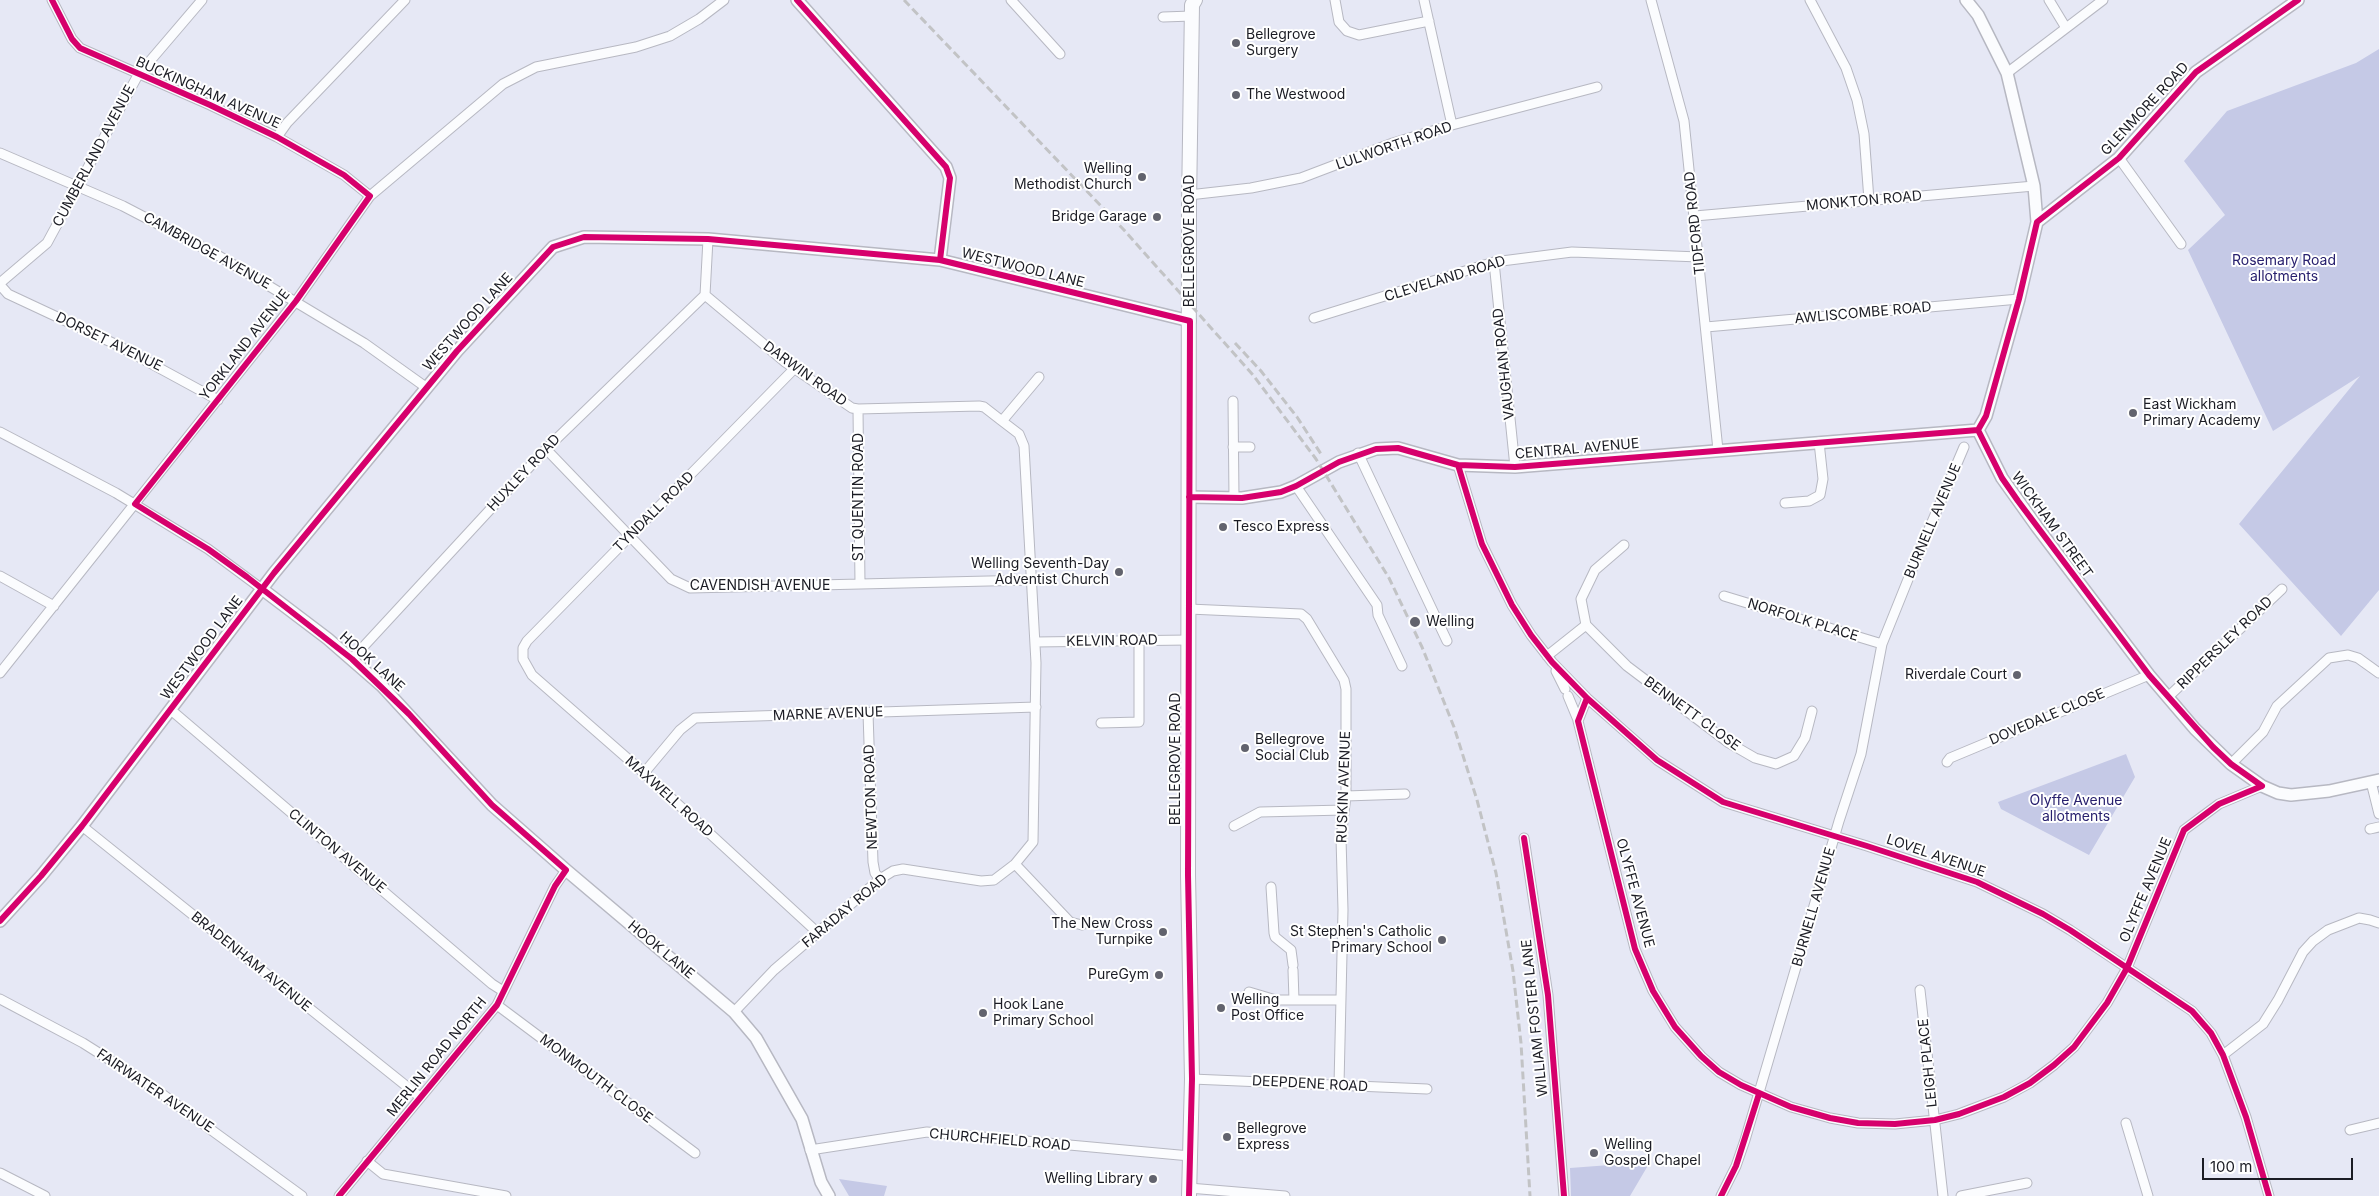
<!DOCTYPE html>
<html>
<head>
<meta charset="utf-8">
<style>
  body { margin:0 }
  #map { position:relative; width:2379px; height:1196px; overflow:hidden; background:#e6e8f5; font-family:Inter,sans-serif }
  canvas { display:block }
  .scale { position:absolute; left:2202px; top:1158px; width:151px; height:22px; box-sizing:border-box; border:2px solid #1b1c24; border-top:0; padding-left:6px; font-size:15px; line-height:18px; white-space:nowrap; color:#1b1c24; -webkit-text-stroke:4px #fff; paint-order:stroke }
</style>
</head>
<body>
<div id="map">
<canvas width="2379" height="1196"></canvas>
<div class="scale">100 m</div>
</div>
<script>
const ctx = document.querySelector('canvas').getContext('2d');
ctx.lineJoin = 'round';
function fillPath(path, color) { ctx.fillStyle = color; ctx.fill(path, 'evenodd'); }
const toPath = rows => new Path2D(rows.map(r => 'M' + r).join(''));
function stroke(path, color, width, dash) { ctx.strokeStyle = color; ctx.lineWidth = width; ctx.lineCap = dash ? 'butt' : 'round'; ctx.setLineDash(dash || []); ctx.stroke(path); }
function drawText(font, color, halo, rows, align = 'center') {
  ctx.font = font + ' Inter,sans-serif'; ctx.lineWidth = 4; ctx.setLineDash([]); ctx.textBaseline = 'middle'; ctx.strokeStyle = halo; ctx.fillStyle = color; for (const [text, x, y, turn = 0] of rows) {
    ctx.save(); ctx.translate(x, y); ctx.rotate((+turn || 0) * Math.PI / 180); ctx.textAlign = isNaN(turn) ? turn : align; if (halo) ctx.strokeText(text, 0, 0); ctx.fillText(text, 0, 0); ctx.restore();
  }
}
fillPath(toPath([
  [2379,49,2379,590,2341,636,2239,524,2360,376,2273,431,2188,250,2225,215,2184,161,2227,111,2356,63],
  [2126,754,2135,777,2089,855,2001,809,1998,802],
  [1650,1162,1630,1196,1571,1196,1570,1168],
  [839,1179,887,1186,884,1196,849,1196]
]), '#c5c9e6');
const minor = toPath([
  [52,0,72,39,80,48,210,105,277,137,344,175,370,196],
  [1011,0,1060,54],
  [1335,0,1339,22,1347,31,1359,35,1429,21],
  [1424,0,1452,125],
  [1651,0,1684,121,1718,450],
  [1810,0,1846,68,1857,100,1864,134,1869,200],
  [2049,0,2066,28],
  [1163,17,1192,16],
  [2007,73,2103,0],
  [277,137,287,123,405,0],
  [0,153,123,206,219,256,364,343,427,388],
  [2119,158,2181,244],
  [1189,195,1251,188,1301,178,1393,143,1452,125,1597,87],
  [1695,216,2034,186],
  [1494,262,1515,467],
  [0,283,47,243,138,75,202,0],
  [0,285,8,294,115,344,218,400],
  [705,295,785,362,852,408,858,409,979,406,984,407,1002,421],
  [705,295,708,239],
  [1314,318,1494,262,1572,252,1699,257],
  [1706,327,2019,299],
  [794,369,527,641,523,648,523,659,532,675,644,773,818,933],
  [1233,401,1234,498],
  [858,409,860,584],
  [0,432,116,493,208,549,262,589],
  [1233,447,1250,447],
  [546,449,671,579,690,588,1031,580],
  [1358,453,1447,641],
  [1458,465,1482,544,1512,605,1531,635,1552,662,1587,698,1657,760,1723,802,1867,846,1977,882,2043,914,2070,930,2192,1011,2211,1033,2223,1055,2246,1117,2269,1196],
  [1296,486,1377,605,1378,615,1402,666],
  [1785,503,1809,501,1820,495,1823,479,1819,442],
  [1624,545,1595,570,1581,599,1586,625,1627,666,1729,743,1755,758,1776,764,1794,756,1805,738,1812,711],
  [0,576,54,606],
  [1724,596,1882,644],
  [1189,609,1301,614,1307,619,1344,680,1346,689,1346,796,1341,838,1343,910,1339,1085],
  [1035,642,1189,640],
  [1547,656,1586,625],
  [352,659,546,449,705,295],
  [1556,671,1565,689],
  [0,673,296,301,370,196,503,84,536,67,636,47,670,36,699,19,724,0],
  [1568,696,1578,720],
  [2168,697,2282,589],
  [1587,698,1578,721,1635,949,1653,991,1675,1027,1701,1056,1719,1072,1741,1085,1791,1107,1830,1118,1858,1123,1895,1124,1935,1120,1959,1114,2004,1097,2030,1083,2054,1065,2074,1047,2107,1003,2127,968,2184,830,2219,804,2262,786],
  [171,710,492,984,503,991],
  [868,713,873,862,875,873,880,879],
  [1101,723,1139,722,1139,641],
  [1947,762,1950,758,2149,675],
  [2231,764,2263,732,2277,706,2329,658,2348,655,2358,658,2379,673],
  [644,773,680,730,695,718,1036,707],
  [2371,782,2379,814],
  [1346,796,1405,794],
  [82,826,420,1097],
  [1234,826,1260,812,1344,810],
  [2370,829,2379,827],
  [1524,838,1548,995,1564,1196],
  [1015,864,1070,922,1082,925],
  [1271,887,1274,933,1275,937,1291,950,1293,965],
  [1293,970,1294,1000],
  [1920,990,1943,1196],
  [1249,992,1276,1000,1341,1000],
  [0,999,83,1043,151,1086,302,1196],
  [497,1005,695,1153],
  [734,1012,774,970,880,879,893,871,903,869,981,881,994,880,1015,864,1033,842,1036,663,1024,446,1019,434,1002,421,1039,377],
  [2223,1055,2263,1024,2278,1000,2303,952,2313,941,2328,930,2359,918,2370,920,2379,923],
  [1192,1079,1427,1089],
  [2126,1123,2148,1196],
  [2350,1130,2379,1123],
  [810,1150,927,1132,1190,1156],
  [367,1161,383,1174,506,1196],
  [0,1173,45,1196],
  [1189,1188,1285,1196],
  [339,1196,497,1005,555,886,566,870],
  [1721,1196,1736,1166,1745,1140,1839,821,1861,754,1882,644,1915,562,1964,447],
  [1961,1196,2027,1183]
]);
const tertiary = toPath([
  [797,0,946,167,950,178,940,260],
  [1966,0,1978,15,2007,73,2034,186,2037,222,2019,299,1986,416,1978,430],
  [2037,222,2119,158,2196,72,2298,0],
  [1978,430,2002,478,2037,527,2149,675,2195,729,2231,764,2262,786,2278,793,2291,795,2329,791,2379,780],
  [1189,497,1242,498,1281,492,1296,486,1339,462,1376,449,1398,448,1458,465,1515,467,1978,430],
  [262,589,328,639,382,686,492,805,566,870,734,1012,756,1038,802,1119,821,1182,829,1196],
  [0,921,41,876,82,826,274,573,457,351,553,247,584,237,708,239,940,260,1190,321]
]);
const primary = toPath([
  [1189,1196,1192,1079,1188,875,1189,204,1192,5,1195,0]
]);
stroke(minor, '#b7b8c2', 11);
stroke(tertiary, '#b7b8c2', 14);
stroke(primary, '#b7b8c2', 16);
stroke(minor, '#fbfcfe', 9);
stroke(tertiary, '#fbfcfe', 11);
stroke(primary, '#fbfcfe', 14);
stroke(toPath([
  [904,0,1124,230,1253,375,1316,459,1389,578,1422,647,1454,727,1477,800,1496,873,1513,971,1521,1043,1530,1196],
  [1235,343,1261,371,1297,417,1321,454]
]), '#c2c3c5', 3, [8, 4]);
stroke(toPath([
  [52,0,72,39,80,48,210,105,277,137,344,175,370,196,296,301,135,504,208,549,247,577,352,659,409,714,492,805,566,870,555,886,497,1005,339,1196],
  [797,0,946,167,950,178,940,260],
  [1978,430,1986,416,2019,299,2037,222,2119,158,2196,72,2298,0],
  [1978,430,2002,478,2018,501,2149,675,2213,747,2231,764,2262,786],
  [1458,465,1482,544,1512,605,1531,635,1552,662,1587,698,1657,760,1723,802,1867,846,1977,882,2043,914,2070,930,2192,1011,2211,1033,2223,1055,2246,1117,2269,1196],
  [1189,497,1242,498,1281,492,1296,486,1339,462,1376,449,1398,448,1458,465,1515,467,1978,430],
  [1587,698,1578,721,1635,949,1653,991,1675,1027,1701,1056,1719,1072,1741,1085,1791,1107,1830,1118,1858,1123,1895,1124,1935,1120,1959,1114,2004,1097,2030,1083,2054,1065,2074,1047,2107,1003,2127,968,2184,830,2219,804,2262,786],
  [1524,838,1548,995,1564,1196],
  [0,921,41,876,82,826,274,573,457,351,553,247,584,237,708,239,940,260,1190,321,1188,875,1192,1079,1189,1196],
  [1721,1196,1736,1166,1759,1094]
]), '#d6006c', 6);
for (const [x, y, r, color] of [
  [1236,43,5,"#62636d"],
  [1236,95,5,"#62636d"],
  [1142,177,5,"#62636d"],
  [1157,217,5,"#62636d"],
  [2133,413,5,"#62636d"],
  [1223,527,5,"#62636d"],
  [1119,572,5,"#62636d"],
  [1415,622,6,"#62636d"],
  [2017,675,5,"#62636d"],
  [1245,748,5,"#62636d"],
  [1163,932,5,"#62636d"],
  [1442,940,5,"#62636d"],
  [1159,975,5,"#62636d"],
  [1221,1008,5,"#62636d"],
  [983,1013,5,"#62636d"],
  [1227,1137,5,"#62636d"],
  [1594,1153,5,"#62636d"],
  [1153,1179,5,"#62636d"]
]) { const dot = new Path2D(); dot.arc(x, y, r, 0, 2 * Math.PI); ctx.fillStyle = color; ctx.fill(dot); stroke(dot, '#fff', 2); }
drawText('14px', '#1b1c24', '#fff', [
  ["Bellegrove",1246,35],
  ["Surgery",1246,51],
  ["The Westwood",1246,95],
  ["Welling",1132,169,"right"],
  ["Methodist Church",1132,185,"right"],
  ["Bridge Garage",1147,217,"right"],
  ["East Wickham",2143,405],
  ["Primary Academy",2143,421],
  ["Tesco Express",1233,527],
  ["Welling Seventh-Day",1109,564,"right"],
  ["Adventist Church",1109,580,"right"],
  ["Welling",1426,622],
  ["Riverdale Court",2007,675,"right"],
  ["Bellegrove",1255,740],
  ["Social Club",1255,756],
  ["The New Cross",1153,924,"right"],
  ["Turnpike",1153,940,"right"],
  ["St Stephen's Catholic",1432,932,"right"],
  ["Primary School",1432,948,"right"],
  ["PureGym",1149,975,"right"],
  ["Welling",1231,1000],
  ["Post Office",1231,1016],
  ["Hook Lane",993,1005],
  ["Primary School",993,1021],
  ["Bellegrove",1237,1129],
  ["Express",1237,1145],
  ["Welling",1604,1145],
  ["Gospel Chapel",1604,1161],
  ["Welling Library",1143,1179,"right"]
], 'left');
drawText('14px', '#1b1c24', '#fff', [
  ["BUCKINGHAM AVENUE",208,93,24],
  ["GLENMORE ROAD",2145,109,-47],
  ["LULWORTH ROAD",1394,146,-19],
  ["CUMBERLAND AVENUE",94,156,-62],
  ["MONKTON ROAD",1864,201,-5],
  ["TIDFORD ROAD",1695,223,-96],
  ["BELLEGROVE ROAD",1190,241,-90],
  ["CAMBRIDGE AVENUE",207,251,29],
  ["WESTWOOD LANE",1023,268,14],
  ["CLEVELAND ROAD",1445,279,-17],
  ["AWLISCOMBE ROAD",1863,313,-5],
  ["WESTWOOD LANE",468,322,-48],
  ["DORSET AVENUE",109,342,26],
  ["YORKLAND AVENUE",245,345,-52],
  ["VAUGHAN ROAD",1504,364,-96],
  ["DARWIN ROAD",805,374,36],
  ["CENTRAL AVENUE",1577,449,-5],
  ["HUXLEY ROAD",524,473,-47],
  ["ST QUENTIN ROAD",859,497,-90],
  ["TYNDALL ROAD",654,512,-45],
  ["BURNELL AVENUE",1933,521,-67],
  ["WICKHAM STREET",2052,525,54],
  ["CAVENDISH AVENUE",760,586],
  ["NORFOLK PLACE",1803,620,17],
  ["KELVIN ROAD",1112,641,-1],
  ["RIPPERSLEY ROAD",2225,643,-44],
  ["WESTWOOD LANE",202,648,-53],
  ["HOOK LANE",372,662,42],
  ["MARNE AVENUE",828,714,-2],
  ["BENNETT CLOSE",1692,714,36],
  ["DOVEDALE CLOSE",2047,717,-23],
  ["BELLEGROVE ROAD",1176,759,-90],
  ["RUSKIN AVENUE",1344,787,-88],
  ["MAXWELL ROAD",669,797,42],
  ["NEWTON ROAD",871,797,-92],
  ["CLINTON AVENUE",337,851,40],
  ["LOVEL AVENUE",1936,856,19],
  ["OLYFFE AVENUE",2146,890,-67],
  ["OLYFFE AVENUE",1635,893,75],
  ["BURNELL AVENUE",1814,907,-74],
  ["FARADAY ROAD",845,911,-40],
  ["HOOK LANE",661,950,40],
  ["BRADENHAM AVENUE",251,962,39],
  ["WILLIAM FOSTER LANE",1535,1018,-96],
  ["MERLIN ROAD NORTH",437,1057,-51],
  ["LEIGH PLACE",1928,1063,-96],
  ["MONMOUTH CLOSE",596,1079,37],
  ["DEEPDENE ROAD",1310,1084,3],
  ["FAIRWATER AVENUE",155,1091,34],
  ["CHURCHFIELD ROAD",1000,1140,5]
]);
drawText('14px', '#28206e', '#fff', [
  ["Rosemary Road",2284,261],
  ["allotments",2284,277],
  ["Olyffe Avenue",2076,801],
  ["allotments",2076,817]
]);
</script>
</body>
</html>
